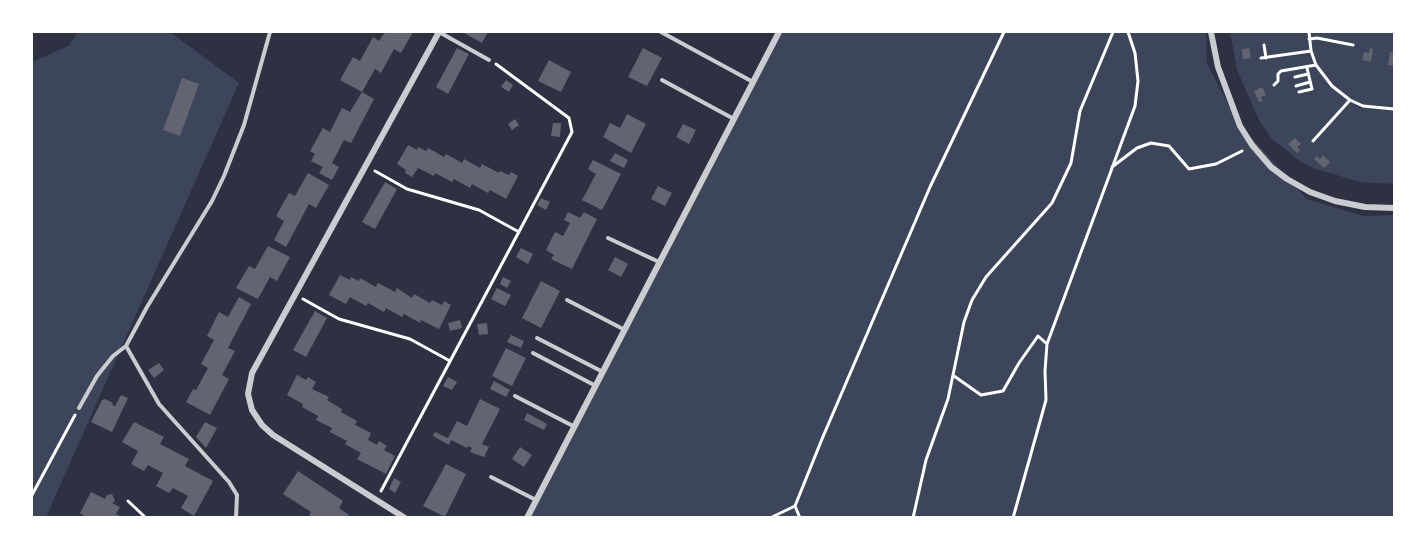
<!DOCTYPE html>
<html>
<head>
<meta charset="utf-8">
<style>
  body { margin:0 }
  #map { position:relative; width:1426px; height:549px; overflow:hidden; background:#2d3142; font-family:"Asap Condensed",sans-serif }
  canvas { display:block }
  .frame { position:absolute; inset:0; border:33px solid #fff; pointer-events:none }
</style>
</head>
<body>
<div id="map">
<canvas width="1426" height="549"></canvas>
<div class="frame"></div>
</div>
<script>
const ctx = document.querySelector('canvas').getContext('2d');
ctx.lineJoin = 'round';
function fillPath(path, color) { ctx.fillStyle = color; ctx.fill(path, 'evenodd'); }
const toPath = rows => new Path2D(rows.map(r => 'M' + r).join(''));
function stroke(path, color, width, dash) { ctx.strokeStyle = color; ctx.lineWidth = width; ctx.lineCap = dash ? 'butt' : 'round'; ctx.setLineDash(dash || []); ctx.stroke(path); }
fillPath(toPath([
  [78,32,170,32,239,83,46,517,32,518,32,62,68,46],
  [780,32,1206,32,1207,64,1239,124,1307,199,1363,216,1394,215,1394,517,529,518],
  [1230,32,1394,32,1394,184,1360,182,1313,168,1300,161,1272,139,1259,120,1237,70]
]), '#3c4559');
fillPath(toPath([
  [385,32,413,32,401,53,394,49,381,73,375,69,362,92,374,99,351,143,344,140,332,163,339,167,332,180,319,173,323,167,311,161,315,154,310,151,323,128,330,132,342,108,350,112,362,92,340,80,353,57,360,61,373,37,379,41],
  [462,32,488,32,482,43],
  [457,48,469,54,448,94,436,87],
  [643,48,662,58,647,86,628,77],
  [1249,48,1251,58,1243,59,1242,49],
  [1370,48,1373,49,1371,62,1362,60,1364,52,1369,53],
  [1390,52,1394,53,1394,66,1388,65],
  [549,60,571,72,561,92,538,81],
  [182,78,199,84,180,136,163,130],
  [506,80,513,85,509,92,501,87],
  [1262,87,1266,95,1261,97,1263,101,1259,102,1254,91],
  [627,114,646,124,631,153,603,137,610,123,620,128],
  [515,119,519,125,512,130,508,124],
  [553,123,561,123,560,137,551,136],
  [683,124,696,130,689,144,676,137],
  [1295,138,1301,144,1297,147,1300,150,1297,153,1288,144],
  [408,145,417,150,418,147,426,151,428,148,444,157,446,154,462,163,464,159,480,168,482,164,499,173,500,171,509,175,511,172,518,176,506,199,490,190,488,193,472,184,470,188,454,179,452,182,435,173,434,176,418,168,412,177,405,173,406,170,397,164],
  [615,153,628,160,624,168,610,161],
  [1323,155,1330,162,1324,168,1314,159,1317,156,1320,159],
  [593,160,621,174,602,210,582,200,596,174,588,169],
  [308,173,329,185,316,208,309,204,286,247,274,240,284,221,276,216,289,193,295,196],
  [385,182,397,189,375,229,362,222],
  [658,186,672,193,665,206,651,199],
  [541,198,550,202,546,210,537,205],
  [568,212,580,218,584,212,597,219,572,269,551,259,554,255,546,250,555,232,563,236,570,223,564,220],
  [268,246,290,257,277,281,270,277,258,299,236,288,249,266,255,269],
  [521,248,533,254,528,264,516,257],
  [615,257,628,264,621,277,608,270],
  [340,275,350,280,351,277,359,281,360,278,376,287,378,283,395,292,397,288,412,298,414,294,430,303,432,300,442,305,444,301,451,305,439,329,421,320,420,323,404,314,402,317,386,308,384,312,368,303,366,306,350,297,346,304,329,295],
  [503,277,511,281,507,288,500,284],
  [541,281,560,291,541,328,522,318],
  [497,288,511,295,505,306,491,299],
  [239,297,251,304,228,348,235,351,222,375,229,379,210,415,186,402,193,389,196,390,208,368,201,364,214,340,207,336,219,312,228,317],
  [315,311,327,318,306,357,293,350],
  [460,320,462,328,450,331,448,323],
  [487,323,488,334,479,335,477,324],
  [511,335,524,341,521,348,507,342],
  [506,348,526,358,512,386,492,376],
  [159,363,164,370,154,378,148,370],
  [297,375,306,380,308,377,316,382,312,389,329,397,327,400,342,409,341,412,357,421,355,425,371,433,368,440,377,445,379,441,387,446,384,450,395,456,386,474,357,459,361,453,345,444,347,441,330,432,332,428,316,420,318,416,302,407,303,404,287,395],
  [448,377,457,382,452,390,443,386],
  [494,381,510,390,506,397,490,389],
  [121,395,128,398,112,432,91,422,102,400,105,399,113,403,112,405,115,406],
  [480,399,500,409,482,444,489,447,484,457,470,452,472,448,468,446,467,448,451,440,449,445,433,436,435,432,448,438,457,421,467,426],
  [527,413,547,424,544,430,524,420],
  [134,422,164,437,160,444,189,459,185,466,213,481,194,516,181,508,188,496,173,488,169,493,156,486,163,473,148,465,144,471,131,464,138,451,122,442],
  [205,422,217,428,206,448,196,437],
  [520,447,532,455,524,467,512,459],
  [446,464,466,474,445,517,423,506],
  [298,471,343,501,339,508,349,515,347,518,308,518,311,512,283,494],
  [394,478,401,482,395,493,389,489],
  [91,492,105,499,107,495,112,494,115,501,112,503,120,507,116,514,123,518,87,518,80,513]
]), '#626471');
stroke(toPath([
  [1309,32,1311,51,1316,65,1332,86,1350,100,1363,106,1394,109],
  [1309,39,1317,38,1353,45],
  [1264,45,1266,58],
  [1261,58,1311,51],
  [1295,77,1308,74],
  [1274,85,1278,81,1278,74,1281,71,1316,65],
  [1296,86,1310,82],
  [1299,92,1312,89,1307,68],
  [1313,141,1350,100],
  [1112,167,1137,148,1151,143,1169,146,1189,169,1216,164,1242,151],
  [375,171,407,189,479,210,519,232],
  [303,299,339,319,410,339,450,361],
  [954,376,981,395,1003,391,1019,363,1038,336,1047,344],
  [381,491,572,132,569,118,496,64],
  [32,495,75,415],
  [128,501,146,518],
  [770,518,795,506],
  [800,518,795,506,822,439,930,187,1004,32],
  [913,518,926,460,948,399,964,322,972,300,986,277,1052,203,1071,163,1080,111,1113,32],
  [1013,518,1046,400,1045,371,1047,344,1135,106,1138,81,1135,53,1128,32]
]), '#fff', 3);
stroke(toPath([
  [439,32,489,60],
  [661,32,753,82],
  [662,80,734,119],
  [608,238,659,262],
  [567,300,625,330],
  [537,338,603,372],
  [126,346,159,404,229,482,237,495,236,518],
  [533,353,596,386],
  [515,396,575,427],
  [79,408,97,376,113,356,126,346,147,307,212,201,224,176,244,125,270,32],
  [491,477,536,500]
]), '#caccd0', 4);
stroke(toPath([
  [1211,32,1218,67,1240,126,1252,145,1271,167,1287,179,1310,192,1335,201,1365,207,1394,208],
  [405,518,273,435,262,425,252,410,248,394,252,373,439,32],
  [527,518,779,32]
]), '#caccd0', 6);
</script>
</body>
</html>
